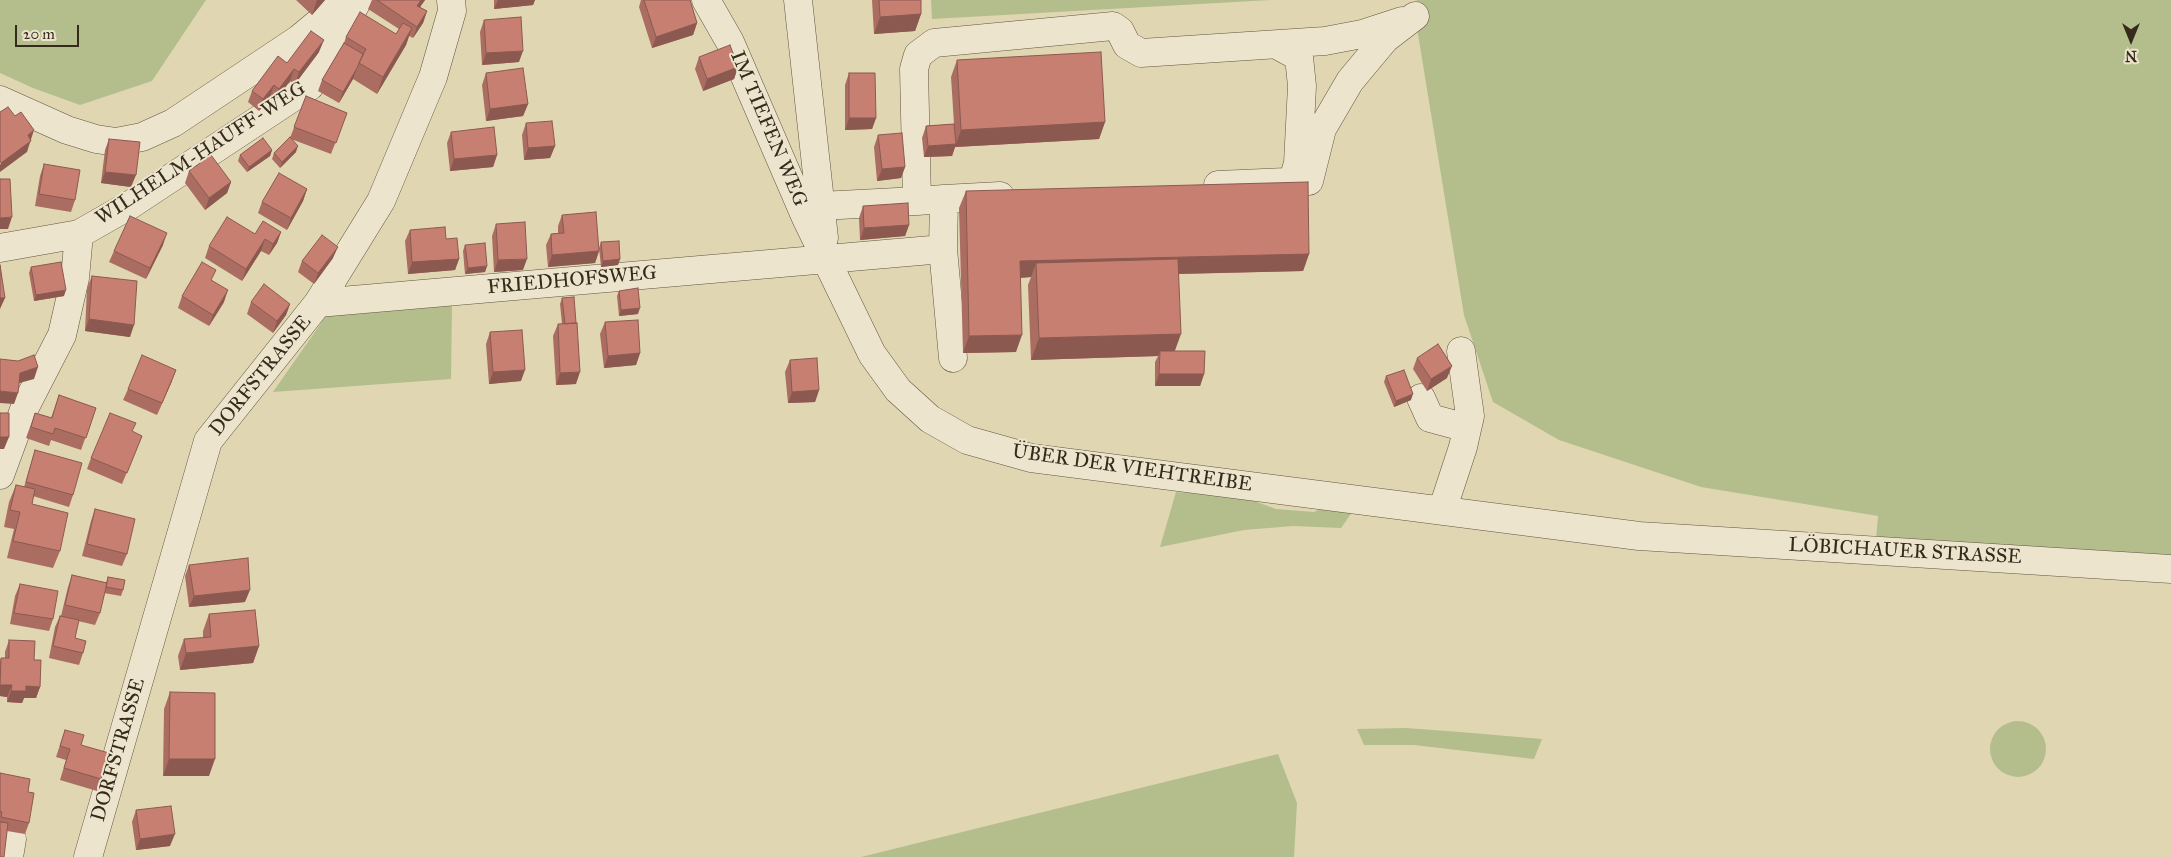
<!DOCTYPE html>
<html>
<head>
<meta charset="utf-8">
<style>
  body { margin:0 }
  #map { position:relative; width:2171px; height:857px; overflow:hidden; background:#e1d6b2; font-family:"IM FELL Great Primer",serif }
  canvas { display:block }
  .north { position:absolute; left:2106px; top:15px; width:50px; height:50px; -webkit-text-stroke:4px #ece4cd; paint-order:stroke; rotate:180deg; font-size:14px; font-weight:700; line-height:20px; text-align:center; color:#352a1b }
  .north::after { content:''; display:block; margin:auto; width:18px; height:22px; background:#352a1b; clip-path:polygon(50% 0,100% 100%,50% 72%,0 100%) }
  .scale { position:absolute; left:15px; top:25px; width:64px; height:22px; box-sizing:border-box; border:2px solid #352a1b; border-top:0; padding-left:6px; font-size:15px; line-height:18px; white-space:nowrap; color:#352a1b; -webkit-text-stroke:4px #ece4cd; paint-order:stroke }
</style>
</head>
<body>
<div id="map">
<canvas width="2171" height="857"></canvas>
<div class="north">N</div>
<div class="scale">20 m</div>
</div>
<script>
const ctx = document.querySelector('canvas').getContext('2d');
ctx.lineJoin = 'round';
function fillPath(path, color) { ctx.fillStyle = color; ctx.fill(path, 'evenodd'); }
const toPath = rows => new Path2D(rows.map(r => 'M' + r).join(''));
function stroke(path, color, width, dash) { ctx.strokeStyle = color; ctx.lineWidth = width; ctx.lineCap = dash ? 'butt' : 'round'; ctx.setLineDash(dash || []); ctx.stroke(path); }
function drawText(font, color, halo, rows, align = 'center') {
  ctx.font = font + ' "IM FELL Great Primer",serif'; ctx.lineWidth = 4; ctx.setLineDash([]); ctx.textBaseline = 'middle'; ctx.strokeStyle = halo; ctx.fillStyle = color; for (const [text, x, y, turn = 0] of rows) {
    ctx.save(); ctx.translate(x, y); ctx.rotate((+turn || 0) * Math.PI / 180); ctx.textAlign = isNaN(turn) ? turn : align; if (halo) ctx.strokeText(text, 0, 0); ctx.fillText(text, 0, 0); ctx.restore();
  }
}
fillPath(toPath([
  [0,0,206,0,152,81,80,105,33,88,0,73],
  [931,0,1271,0,932,19],
  [1417,0,2171,0,2171,569,1875,551,1878,516,1701,487,1559,440,1493,402,1464,315,1415,16],
  [452,305,451,379,273,392,326,316],
  [1176,492,1243,497,1276,509,1314,512,1330,504,1355,508,1341,528,1293,526,1244,530,1160,547],
  '1990 749a28 28 0 1 1 56 0a28 28 0 1 1-56 0Z',
  [1406,728,1460,732,1542,739,1534,759,1414,745,1364,745,1357,729],
  [1278,754,1297,803,1294,857,861,857]
]), '#b3be8c');
const minor = toPath([
  [706,0,730,42,806,218,872,354,898,390,930,419,967,440,1031,458,1639,536,2171,569],
  [798,0,824,238],
  [1277,45,1299,57,1302,86,1298,163,1294,177],
  [0,100,67,130,96,139,116,142,142,137,173,123,299,39,346,0],
  [1218,185,1309,181,1322,129,1350,81,1385,39,1415,16],
  [944,199,917,201,914,69,918,55,934,43,1113,26,1120,31,1127,45,1141,53,1325,41,1362,34,1402,21],
  [820,206,917,201],
  [0,248,79,234,130,205,310,86,358,0],
  [318,303,943,249],
  [953,358,943,249,944,199,1000,196],
  [1421,398,1430,418,1467,428],
  [0,475,25,407,62,335,75,278,79,234],
  [1442,511,1463,447,1470,416,1461,351],
  [9,857,12,839],
  [88,857,208,441,318,303,381,201,433,77,452,11,451,0]
]);
stroke(minor, '#605541', 29);
stroke(minor, '#ece4cd', 28);
fillPath(toPath([
  [296,0,325,0,312,15],
  [372,0,425,0,420,7,427,11,423,23,413,38,409,36,406,45,377,94,353,79,339,103,318,91,322,80,344,43,346,37,396,34,399,29,368,9],
  [494,0,535,0,533,5,494,9],
  [641,0,690,0,697,23,693,35,652,48,639,7],
  [872,0,921,0,921,14,915,31,874,34],
  [484,20,519,62,482,65,480,32],
  [319,52,295,84,290,81,275,101,270,97,259,111,248,102,252,91,287,63],
  [699,57,738,67,734,79,703,91,695,69],
  [957,60,1105,122,1099,139,955,147,952,156,924,157,922,138,926,126,954,124,951,77],
  [486,73,528,104,523,116,486,121,482,85],
  [849,73,876,118,872,129,845,130,845,85],
  [306,96,347,113,331,154,291,139,296,152,280,168,272,159,274,153,290,138],
  [526,123,555,146,550,158,524,160,522,135],
  [451,132,497,155,493,167,450,171,447,143],
  [878,135,905,167,901,178,877,181,874,147],
  [109,139,131,187,101,183,105,150],
  [272,150,270,156,247,172,238,161,240,155],
  [44,164,75,200,71,212,35,206,40,176],
  [189,171,231,182,227,193,205,210,185,183],
  [307,189,303,201,287,230,258,213,262,202],
  [966,191,1309,254,1303,271,1179,274,1174,351,1204,374,1200,386,1155,386,1155,362,1158,356,1031,360,1028,285,1031,277,1021,278,1016,352,963,353,959,208],
  [863,206,909,225,905,236,860,240,859,218],
  [562,215,599,251,595,263,548,267,546,245,551,234,558,233,558,226],
  [496,224,523,270,494,272,492,236],
  [410,230,446,239,459,259,455,270,408,274,405,241],
  [281,232,277,243,269,255,261,251,242,281,205,258,209,246,255,234],
  [601,242,620,259,618,265,601,267,599,248],
  [163,245,146,279,109,262,114,251],
  [465,245,487,266,485,272,465,274,463,251],
  [333,258,314,284,298,272,302,261],
  [31,267,64,296,34,301,29,273],
  [92,276,130,337,85,331,87,288],
  [212,280,224,302,209,326,178,308,182,296],
  [619,291,638,314,619,316,617,296],
  [562,298,576,384,556,385,553,336,558,324,562,324,560,304],
  [251,302,290,304,286,315,273,333,247,314],
  [605,322,640,353,636,365,604,368,600,334],
  [490,332,521,381,489,384,486,344],
  [1417,358,1447,378,1427,391,1413,369],
  [790,360,819,390,815,402,788,403,785,372],
  [1386,376,1411,400,1394,407,1384,382],
  [172,381,157,415,123,400,128,389],
  [59,395,96,408,81,450,51,440,49,446,26,438,35,413,51,418],
  [133,432,142,436,122,484,87,469,91,458],
  [35,450,73,495,69,507,33,496,32,504,60,551,53,568,7,558,14,529,4,527,9,502,16,485,24,487],
  [95,509,127,554,122,566,82,556,91,521],
  [189,565,245,602,189,607,185,576],
  [72,575,106,583,108,577,123,590,121,596,104,593,100,613,95,625,78,621,75,638,83,653,79,665,49,658,55,627,60,616,61,616,68,587],
  [20,584,53,619,49,631,10,624,15,596],
  [209,614,259,646,253,663,180,670,178,656,184,639,203,638,203,631],
  [9,640,34,660,40,687,36,698,24,698,22,703,7,702,7,697,0,696,0,661,1,658,5,658,5,652],
  [170,692,209,776,163,776,164,709],
  [65,730,81,745,101,779,97,791,60,780,66,760,56,757],
  [0,773,28,792,29,823,25,834,7,831,0,857],
  [136,810,170,846,136,850,132,822]
]), '#ab6d62');
fillPath(toPath([
  [317,0,325,0,312,15],
  [421,0,425,0,413,17,417,6],
  [498,0,535,0,533,5,494,9],
  [427,11,423,23,413,38,417,27],
  [921,14,915,31,874,34,880,17],
  [697,23,693,35,652,48,656,37],
  [412,28,406,45,377,94,383,77],
  [324,40,319,52,295,84,299,72],
  [523,51,519,62,482,65,486,53],
  [738,67,734,79,703,91,707,79],
  [357,68,353,79,339,103,343,92],
  [294,69,290,81,275,101,279,89],
  [274,85,270,97,259,111,263,99],
  [528,104,523,116,486,121,490,109],
  [849,118,876,118,872,129,845,130],
  [1105,122,1099,139,955,147,961,130],
  [34,130,27,152,0,172,0,165,1,163,28,135],
  [956,144,952,156,924,157,928,146],
  [298,146,296,152,280,168,282,162],
  [555,146,550,158,524,160,528,148],
  [272,150,270,156,247,172,249,167],
  [497,155,493,167,450,171,454,159],
  [905,167,901,178,877,181,882,169],
  [105,172,136,175,131,187,101,183],
  [231,182,227,193,205,210,209,198],
  [307,189,303,201,287,230,291,218],
  [12,217,8,229,0,229,0,218],
  [909,225,905,236,860,240,864,228],
  [281,232,277,243,269,255,273,244],
  [167,233,163,245,146,279,150,268],
  [265,239,261,251,242,281,246,269],
  [338,247,333,258,314,284,318,273],
  [599,251,595,263,548,267,552,255],
  [1309,254,1303,271,1037,277,1036,263,1031,277,1014,278,1020,261],
  [459,259,455,270,408,274,412,262],
  [527,259,523,270,494,272,498,260],
  [620,259,618,265,601,267,603,261],
  [487,266,485,272,465,274,468,268],
  [66,290,64,296,34,301,36,295],
  [228,290,224,302,209,326,213,315],
  [0,298,5,298,0,309],
  [290,304,286,315,273,333,277,321],
  [640,308,638,314,619,316,621,310],
  [89,319,134,325,130,337,85,331],
  [1181,334,1173,356,1160,351,1158,356,1031,360,1039,338],
  [1022,335,1016,352,963,353,969,336],
  [640,353,636,365,604,368,608,356],
  [1452,366,1447,378,1427,391,1431,379],
  [38,367,34,379,16,384,20,373],
  [176,370,172,381,157,415,162,403],
  [525,370,521,381,489,384,493,372],
  [580,372,576,384,556,385,560,373],
  [1159,374,1204,374,1200,386,1155,386],
  [819,390,815,402,788,403,792,392],
  [0,391,18,393,14,404,0,403],
  [1413,394,1411,400,1394,407,1396,401],
  [0,437,9,437,4,449,0,449],
  [250,590,245,602,189,607,194,596],
  [259,646,253,663,180,670,186,653],
  [0,685,12,685,7,697,0,696],
  [26,686,40,687,36,698,24,698,22,703,7,702,11,691],
  [169,759,215,759,209,776,163,776],
  [175,834,170,846,136,850,140,839]
]), '#8b5950');
const building = toPath([
  [377,0,421,0,417,6,427,11,417,27,377,0],
  [644,0,690,0,697,23,656,37,644,0],
  [879,0,921,0,921,14,880,17,879,0],
  [360,12,396,34,403,23,412,28,383,77,359,63,366,49,346,37,360,12],
  [521,17,523,51,486,53,484,20,521,17],
  [311,31,324,40,299,72,294,69,279,89,274,85,263,99,252,91,278,56,287,63,311,31],
  [344,43,363,54,357,68,343,92,322,80,344,43],
  [730,45,738,67,707,79,699,57,730,45],
  [1101,52,1105,122,961,130,957,60,1101,52],
  [523,68,528,104,490,109,486,73,523,68],
  [849,73,875,73,876,118,849,118,849,73],
  [306,96,347,113,336,143,294,127,306,96],
  [8,107,15,116,21,112,34,130,28,135,31,141,1,163,0,161,0,112,8,107],
  [552,121,555,146,528,148,526,123,552,121],
  [954,124,956,144,928,146,926,126,954,124],
  [494,127,497,155,454,159,451,132,494,127],
  [902,133,905,167,882,169,878,135,902,133],
  [290,137,298,146,282,162,274,153,290,137],
  [263,138,272,150,249,167,240,155,263,138],
  [109,139,140,142,136,175,105,172,109,139],
  [211,155,231,182,209,198,189,171,211,155],
  [44,164,80,170,75,200,39,194,44,164],
  [279,173,307,189,291,218,262,202,279,173],
  [0,179,10,179,12,217,0,218,0,179],
  [1308,182,1309,254,1020,261,1022,335,969,336,966,191,1308,182],
  [908,203,909,225,864,228,863,206,908,203],
  [596,212,599,251,552,255,551,234,564,233,562,215,596,212],
  [130,216,167,233,150,268,114,251,130,216],
  [227,217,255,234,263,221,281,232,273,244,265,239,246,269,209,246,227,217],
  [525,222,527,259,498,260,496,224,525,222],
  [445,227,446,239,457,238,459,259,412,262,410,230,445,227],
  [322,235,338,247,318,273,302,261,322,235],
  [619,241,620,259,603,261,601,242,619,241],
  [485,243,487,266,468,268,465,245,485,243],
  [1178,259,1181,334,1039,338,1036,263,1178,259],
  [61,262,66,290,36,295,31,267,61,262],
  [202,262,216,270,211,280,228,290,213,315,182,296,202,262],
  [0,265,5,298,0,298,0,265],
  [92,276,137,281,134,325,89,319,92,276],
  [264,284,290,304,277,321,251,302,264,284],
  [638,288,640,308,621,310,619,291,638,288],
  [574,297,576,323,565,324,562,298,574,297],
  [638,320,640,353,608,356,605,322,638,320],
  [577,323,580,372,560,373,558,324,577,323],
  [522,330,525,370,493,372,490,332,522,330],
  [1438,344,1452,366,1431,379,1417,358,1438,344],
  [1160,351,1205,351,1204,374,1159,374,1160,351],
  [34,355,38,367,20,373,18,393,0,391,0,359,18,361,34,355],
  [142,355,176,370,162,403,128,389,142,355],
  [817,358,819,390,792,392,790,360,817,358],
  [1404,370,1413,394,1396,401,1386,376,1404,370],
  [59,395,96,408,86,438,55,428,53,434,31,427,35,413,52,418,59,395],
  [0,413,9,413,9,437,0,437,0,413],
  [110,413,136,423,132,431,142,436,127,473,91,458,110,413],
  [35,450,82,463,73,495,26,482,35,450],
  [16,485,35,489,32,504,68,513,60,551,13,541,20,512,10,510,16,485],
  [95,509,135,519,127,554,87,544,95,509],
  [248,558,250,590,194,596,189,565,248,558],
  [72,575,107,583,100,613,65,605,72,575],
  [108,577,125,580,123,590,106,587,108,577],
  [20,584,58,591,53,619,14,613,20,584],
  [255,610,259,646,186,653,184,639,211,637,209,614,255,610],
  [60,616,79,620,75,638,86,641,83,653,53,646,60,616],
  [9,640,35,641,34,660,41,660,40,687,26,686,26,691,11,691,12,685,0,685,1,658,9,658,9,640],
  [170,692,215,693,215,759,169,759,170,692],
  [65,730,84,735,81,745,109,753,101,779,64,768,70,749,60,746,65,730],
  [0,773,30,779,28,792,34,793,29,823,1,817,2,812,0,811,0,773],
  [171,806,175,834,140,839,136,810,171,806],
  [0,822,8,823,4,857,0,857,0,822]
]);
fillPath(building, '#c77f72');
stroke(building, '#8b5950', 1);
drawText('20px', '#352a1b', '#ece4cd', [
  ["IM TIEFEN WEG",768,129,67],
  ["WILHELM-HAUFF-WEG",201,154,-33],
  ["FRIEDHOFSWEG",572,281,-5],
  ["DORFSTRASSE",261,376,-51],
  ["ÜBER DER VIEHTREIBE",1132,469,8],
  ["LÖBICHAUER STRASSE",1905,552,3],
  ["DORFSTRASSE",119,750,-74]
]);
</script>
</body>
</html>
